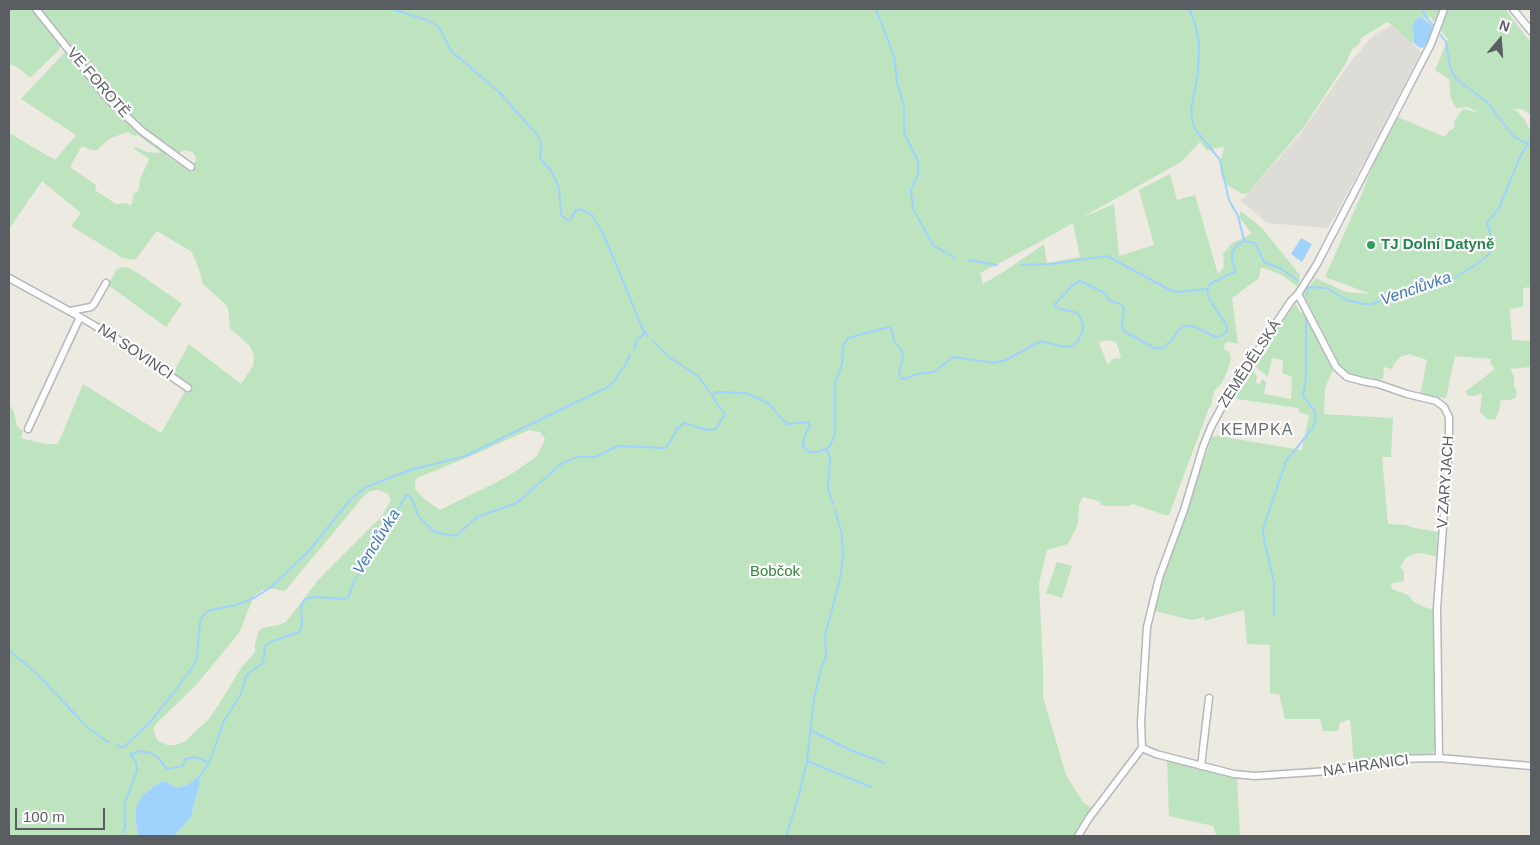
<!DOCTYPE html>
<html>
<head>
<meta charset="utf-8">
<style>
  body { margin:0 }
  #map { position:relative; width:1540px; height:845px; overflow:hidden; background:#edeae1; font-family:Helvetica,sans-serif }
  canvas { display:block }
  .frame { position:absolute; inset:0; border:10px solid #5a5d62; pointer-events:none }
  .north { position:absolute; left:1475px; top:15px; width:50px; height:50px; -webkit-text-stroke:4px #fff; paint-order:stroke; rotate:18deg; font-size:14px; font-weight:700; line-height:20px; text-align:center; color:#5a5d62 }
  .north::after { content:''; display:block; margin:auto; width:18px; height:22px; background:#5a5d62; clip-path:polygon(50% 0,100% 100%,50% 72%,0 100%) }
  .scale { position:absolute; left:15px; top:808px; width:90px; height:22px; box-sizing:border-box; border:2px solid #5a5d62; border-top:0; padding-left:6px; font-size:15px; line-height:18px; white-space:nowrap; color:#5a5d62; -webkit-text-stroke:4px #fff; paint-order:stroke }
</style>
</head>
<body>
<div id="map">
<canvas width="1540" height="845"></canvas>
<div class="frame"></div>
<div class="north">N</div>
<div class="scale">100 m</div>
</div>
<script>
const ctx = document.querySelector('canvas').getContext('2d');
ctx.lineJoin = 'round';
function fillPath(path, color) { ctx.fillStyle = color; ctx.fill(path, 'evenodd'); }
const toPath = rows => new Path2D(rows.map(r => 'M' + r).join(''));
function stroke(path, color, width, dash) { ctx.strokeStyle = color; ctx.lineWidth = width; ctx.lineCap = dash ? 'butt' : 'round'; ctx.setLineDash(dash || []); ctx.stroke(path); }
function drawText(font, color, halo, rows, align = 'center') {
  ctx.font = font + ' Helvetica,sans-serif'; ctx.lineWidth = 4.5; ctx.setLineDash([]); ctx.textBaseline = 'middle'; ctx.strokeStyle = halo; ctx.fillStyle = color; for (const [text, x, y, turn = 0] of rows) {
    ctx.save(); ctx.translate(x, y); ctx.rotate((+turn || 0) * Math.PI / 180); ctx.textAlign = isNaN(turn) ? turn : align; if (halo) ctx.strokeText(text, 0, 0); ctx.fillText(text, 0, 0); ctx.restore();
  }
}
fillPath(toPath([
  [1392,25,1421,52,1368,155,1328,228,1267,223,1240,200,1244,198,1301,133,1351,61,1374,35]
]), '#dedcd6');
fillPath(toPath([
  [9,9,1442,9,1436,25,1430,16,1428,19,1419,17,1412,28,1414,35,1412,44,1392,25,1387,22,1360,39,1361,41,1358,45,1352,49,1346,63,1304,127,1248,193,1243,194,1232,188,1227,185,1221,175,1220,164,1224,147,1207,150,1200,142,1181,162,1081,218,1114,204,1119,256,1154,245,1139,190,1170,174,1177,200,1195,195,1218,274,1224,267,1223,254,1232,243,1252,234,1239,217,1241,211,1262,228,1300,275,1298,287,1282,275,1261,267,1259,278,1232,298,1238,344,1229,342,1225,343,1224,349,1229,352,1231,358,1228,369,1222,383,1214,391,1211,406,1209,408,1169,515,1165,515,1133,504,1128,506,1107,506,1101,505,1099,501,1083,497,1079,504,1078,524,1068,544,1047,550,1039,584,1043,668,1043,697,1066,775,1083,802,1093,809,1076,836,173,836,191,817,200,780,178,788,166,782,160,782,143,795,139,801,136,808,135,816,138,836,9,836,9,404,14,412,17,426,23,431,21,438,45,444,58,444,83,384,161,433,188,386,172,375,189,344,241,384,253,366,254,356,250,346,235,333,230,328,228,309,226,305,202,283,200,272,192,252,157,231,135,260,123,258,71,226,81,213,42,181,9,229,9,133,55,160,76,135,21,99,63,54,67,53,61,45,58,51,31,77,29,77,17,67,9,64],
  [127,132,135,136,138,135,162,153,146,152,136,147,134,148,134,149,148,158,149,160,140,179,139,190,134,194,132,204,130,205,124,203,116,204,95,190,96,185,70,167,82,146,91,150,97,150,109,139],
  [186,150,192,152,195,155,196,160,194,163,193,173,165,155,176,154],
  [1073,223,1080,257,1047,263,1044,244,1005,271,983,284,980,273,1036,244],
  [1107,340,1116,342,1121,356,1119,359,1115,358,1112,360,1108,365,1099,344,1099,342],
  [529,430,540,432,545,439,537,456,513,473,493,484,440,510,423,498,415,489,415,482,417,478,473,455],
  [379,490,388,494,391,500,382,516,319,579,286,622,279,625,262,628,259,631,255,644,255,652,241,668,219,704,209,719,184,742,175,745,167,745,157,740,153,728,158,722,196,685,239,633,254,596,262,590,273,589,285,591,363,497,370,491],
  [1448,9,1505,9,1531,43,1531,117,1530,114,1522,109,1513,109,1517,111,1525,120,1531,132,1531,287,1523,288,1523,307,1510,309,1512,340,1531,341,1531,367,1510,369,1514,376,1514,385,1517,393,1515,398,1510,400,1504,400,1500,401,1500,408,1495,420,1487,419,1480,412,1482,393,1474,396,1467,395,1466,391,1495,369,1490,362,1492,359,1455,356,1446,398,1420,395,1427,360,1409,354,1400,357,1394,364,1392,369,1384,367,1383,379,1376,380,1369,376,1368,378,1355,376,1342,369,1303,294,1316,278,1346,292,1371,294,1325,277,1363,191,1374,162,1398,117,1445,137,1449,131,1454,128,1455,126,1454,121,1463,109,1480,113,1467,107,1456,108,1451,99,1449,79,1435,70,1448,39,1441,31],
  [123,267,129,268,141,275,182,304,166,327,108,285,117,269],
  [1295,304,1301,313,1305,312,1334,367,1325,388,1324,414,1393,418,1391,457,1382,457,1388,524,1405,525,1415,528,1438,532,1436,556,1420,553,1411,555,1405,559,1400,567,1404,571,1404,581,1393,583,1391,584,1392,589,1408,595,1413,601,1424,607,1435,610,1436,746,1432,754,1393,757,1354,764,1350,719,1340,723,1338,731,1323,731,1320,719,1285,719,1279,694,1270,693,1270,645,1247,644,1244,610,1204,621,1205,617,1192,620,1154,611,1161,581,1212,437,1218,436,1302,450,1309,415,1300,413,1298,408,1231,398,1250,367,1257,376,1256,383,1260,384,1262,379,1266,382,1264,394,1291,399,1292,377,1282,373,1283,360,1272,358,1268,377,1252,364],
  [1057,562,1072,566,1062,598,1046,593],
  [1167,760,1237,778,1240,835,1216,835,1213,826,1169,816]
]), '#bde4bf');
fillPath(toPath([
  [1419,17,1423,18,1432,26,1433,29,1428,41,1423,48,1418,47,1413,42,1414,35,1412,28,1414,22],
  [1301,238,1312,244,1302,262,1291,254],
  [196,778,200,780,199,785,191,817,184,825,173,836,138,836,135,816,136,808,139,801,143,795,160,782,166,782,178,788,189,784]
]), '#a0d2fe');
stroke(toPath([
  [392,9,427,20,439,27,451,51,500,93,538,136,541,144,540,158,551,171,559,187,561,215,567,220,571,219,575,211,580,209,592,215,604,235,643,330,648,336],
  [876,9,894,56,897,82,904,106,904,133,918,161,918,174,911,190,913,209,933,245,955,258],
  [1189,9,1195,23,1199,43,1198,72,1191,110,1192,118,1195,129,1220,160,1229,200,1238,216,1244,240],
  [1423,9,1425,16,1433,25],
  [1440,34,1446,42,1450,67,1456,79,1487,102,1514,137,1528,144],
  [968,260,997,265],
  [1021,265,1050,264,1107,256,1170,290,1179,292,1207,289],
  [1306,287,1327,288,1346,300,1364,304,1372,304,1418,285,1452,279,1477,264,1487,256,1492,250,1492,240,1487,223,1499,208,1520,157,1528,144,1531,144],
  [1307,295,1308,288],
  [653,341,669,357,698,376,712,395],
  [634,348,638,339,645,333],
  [827,450,830,458,828,488,833,504],
  [467,455,610,386,624,367,630,355],
  [1274,615,1274,582,1264,540,1263,529,1286,461,1312,429,1316,419,1314,410,1303,396,1306,378,1306,314],
  [9,651,21,660,42,679,87,727,102,738,109,742],
  [810,730,850,750,885,763],
  [116,745,123,748],
  [123,748,150,722,172,695,194,665,197,657,200,622,203,615,210,610,236,605,254,598,271,587,309,551,350,500,366,487,410,470,466,456],
  [807,761,871,787],
  [198,779,209,763],
  [123,832,125,828,125,802,137,771,136,762,130,754,140,751,151,753,157,757,167,769,183,766,185,759,196,757,209,763,224,721,241,694,246,677,250,672,263,663,265,646,273,641,299,632,302,625,301,607,305,599,315,597,344,599,349,596,354,580,376,551,406,495,411,497,419,517,435,532,456,536,477,517,517,503,561,464,577,457,595,457,618,446,665,448,667,447,677,429,684,423,707,430,716,429,725,414,716,402,712,395,716,392,746,393,768,403,787,424,808,422,810,425,804,437,803,446,809,452,819,452,829,447,835,435,835,384,842,364,843,346,848,338,889,327,892,330,894,341,902,351,903,356,899,373,901,378,904,379,917,374,934,372,953,357,994,363,1006,360,1041,341,1064,347,1072,346,1078,341,1082,332,1083,324,1078,313,1060,309,1054,305,1074,284,1080,281,1105,293,1110,301,1121,304,1124,308,1122,327,1125,332,1155,348,1162,348,1171,341,1182,326,1193,326,1216,337,1221,336,1227,331,1227,326,1208,297,1207,289,1210,284,1236,271,1232,260,1232,252,1237,245,1244,241,1255,243,1264,262,1282,269,1298,281],
  [786,836,798,799,807,761,814,698,822,665,826,657,825,636,840,579,843,556,842,535,835,510]
]), '#a0d2fe', 2);
const minor = toPath([
  [36,9,108,99,142,131,191,167],
  [1513,9,1531,31],
  [9,278,80,317],
  [1298,294,1336,367,1347,377,1362,381,1378,384,1407,394,1436,401,1444,407,1449,417,1449,445,1437,608,1439,758],
  [70,311,91,307,94,304,106,283],
  [28,429,80,317,117,339,188,388],
  [1142,748,1141,722,1147,627,1159,578,1184,510,1203,447,1211,427,1225,401,1251,361,1291,301,1298,294,1317,264,1431,44,1444,9],
  [1142,748,1156,754,1234,774,1255,776,1329,771,1391,759,1439,758,1531,766],
  [1201,766,1209,698],
  [1078,836,1089,818,1142,748]
]);
stroke(minor, '#b4b7bc', 9);
stroke(minor, '#fff', 6);
for (const [x, y, r, color] of [
  [1371,245,5,"#2e9e5b"]
]) { const dot = new Path2D(); dot.arc(x, y, r, 0, 2 * Math.PI); ctx.fillStyle = color; ctx.fill(dot); stroke(dot, '#fff', 2); }
drawText('15px', '#5a5d62', '#fff', [
  ["VE FOROTĚ",98,83,49],
  ["NA SOVINCI",135,352,34],
  ["ZEMĚDĚLSKÁ",1250,364,-57],
  ["V ZARYJACH",1446,482,-86],
  ["NA HRANICI",1366,766,-8]
]);
drawText('bold 15px', '#27864d', '#fff', [
  ["TJ Dolní Datyně",1381,245]
], 'left');
drawText('15px', '#36853c', '#fff', [
  ["Bobčok",775,572]
]);
drawText('italic 16px', '#4078b8', '#fff', [
  ["Venclůvka",1416,289,-19],
  ["Venclůvka",377,542,-58]
]);
ctx.letterSpacing = '1px';
drawText('16px', '#6b6f74', '#fff', [
  ["KEMPKA",1257,431]
]);
ctx.letterSpacing = '0px';
</script>
</body>
</html>
